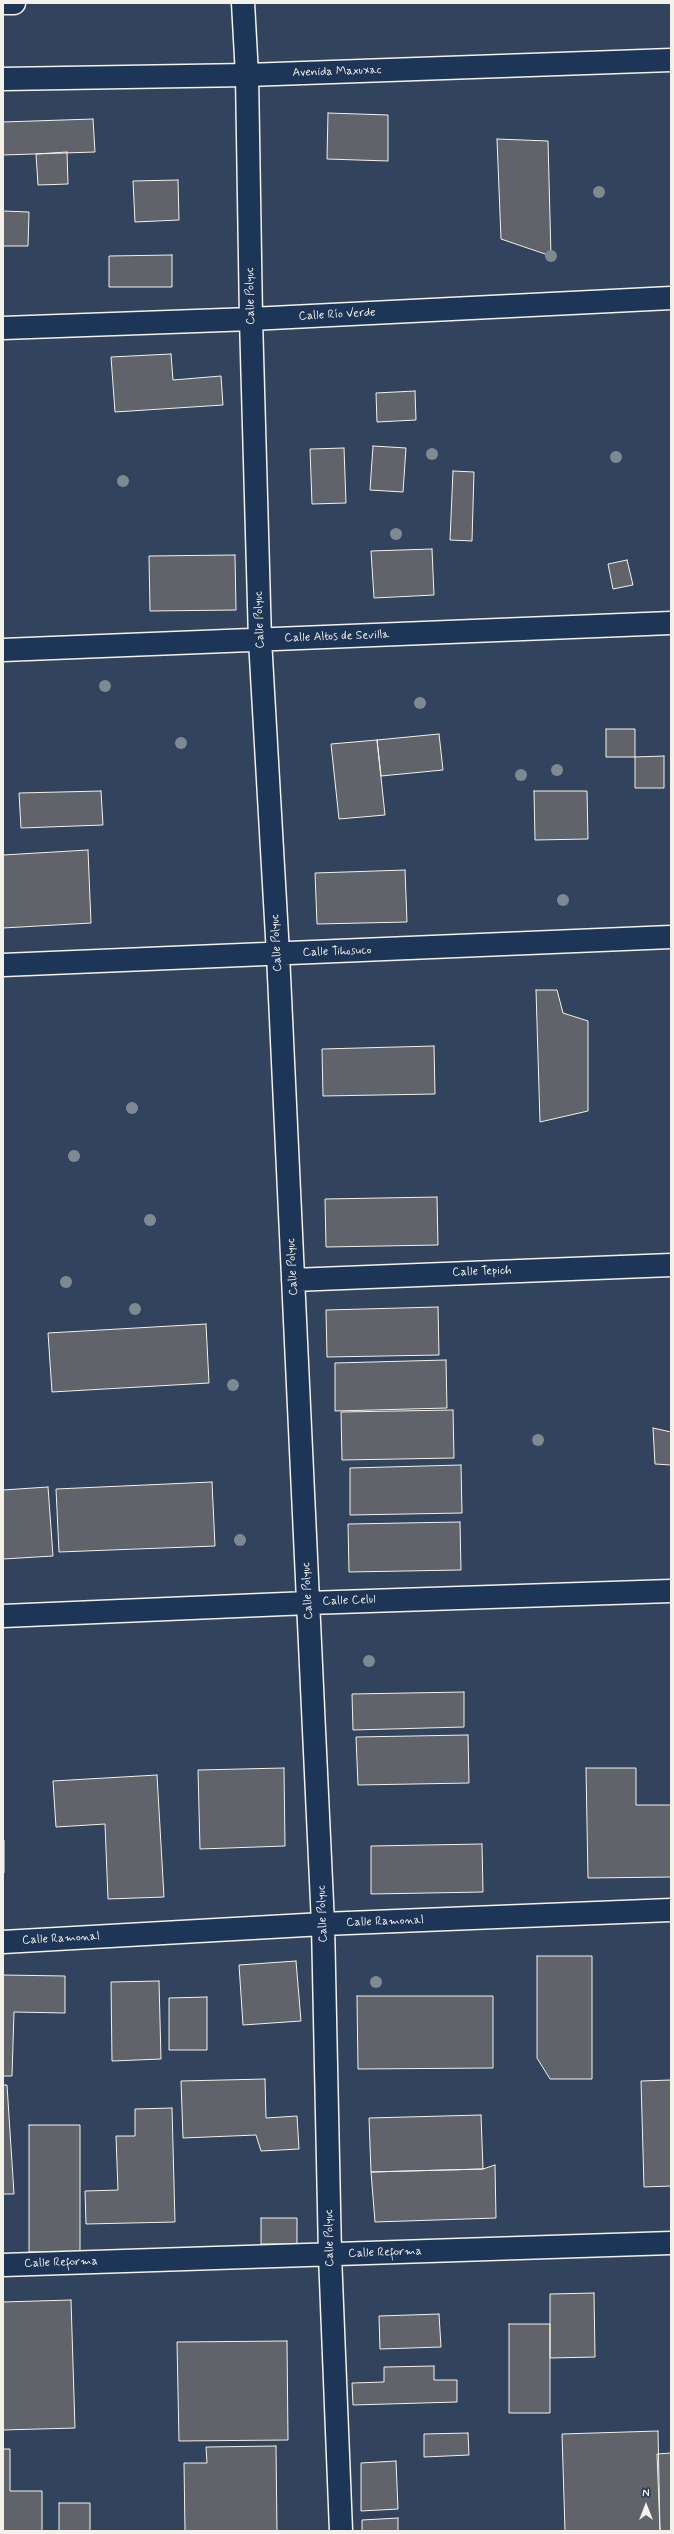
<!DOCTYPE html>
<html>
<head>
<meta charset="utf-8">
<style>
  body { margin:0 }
  #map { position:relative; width:674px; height:2534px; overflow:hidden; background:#31435d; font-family:Mynerve,sans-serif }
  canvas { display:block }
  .frame { position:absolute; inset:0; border:4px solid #f4f1e8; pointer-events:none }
  .north { position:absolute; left:626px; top:2486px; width:40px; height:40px; -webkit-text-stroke:3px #1d3557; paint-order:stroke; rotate:0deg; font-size:11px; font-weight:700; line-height:16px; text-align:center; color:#f4f1e8 }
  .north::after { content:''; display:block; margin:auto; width:14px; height:18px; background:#f4f1e8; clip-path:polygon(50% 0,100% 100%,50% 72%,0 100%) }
</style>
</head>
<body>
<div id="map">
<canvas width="674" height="2534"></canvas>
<div class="frame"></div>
<div class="north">N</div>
</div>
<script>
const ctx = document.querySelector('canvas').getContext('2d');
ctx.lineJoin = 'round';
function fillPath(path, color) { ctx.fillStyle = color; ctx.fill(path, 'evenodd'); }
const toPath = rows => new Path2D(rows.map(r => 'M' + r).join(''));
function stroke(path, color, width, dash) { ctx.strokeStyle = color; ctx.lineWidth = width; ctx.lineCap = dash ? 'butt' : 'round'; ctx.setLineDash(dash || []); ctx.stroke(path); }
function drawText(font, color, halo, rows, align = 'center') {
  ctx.font = font + ' Mynerve,sans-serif'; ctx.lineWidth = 3; ctx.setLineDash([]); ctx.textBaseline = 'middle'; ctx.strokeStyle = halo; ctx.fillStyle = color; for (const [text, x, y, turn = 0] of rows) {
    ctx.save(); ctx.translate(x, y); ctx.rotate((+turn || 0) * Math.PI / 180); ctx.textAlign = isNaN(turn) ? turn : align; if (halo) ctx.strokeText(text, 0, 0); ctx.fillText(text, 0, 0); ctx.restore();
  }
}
const building = toPath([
  [328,113,388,115,388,161,327,159,328,113],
  [93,119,95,152,3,155,3,122,93,119],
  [497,139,548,141,551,256,501,239,497,139],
  [67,152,68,184,38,185,36,154,67,152],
  [178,180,179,220,135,222,133,181,178,180],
  [3,211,29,212,28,246,3,246,3,211],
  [172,255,172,287,109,287,109,256,172,255],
  [171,354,173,380,221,376,223,405,115,412,111,357,171,354],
  [415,391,416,420,377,422,376,393,415,391],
  [373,446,406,448,403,492,370,490,373,446],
  [344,448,346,503,312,504,310,449,344,448],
  [453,471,474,472,472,541,450,540,453,471],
  [432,549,434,595,374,598,371,551,432,549],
  [235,555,236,610,150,611,149,556,235,555],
  [627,560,633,585,613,589,608,564,627,560],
  [606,729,635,729,635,757,606,757,606,729],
  [439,734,443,770,381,776,377,740,439,734],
  [377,740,385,815,339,819,331,744,377,740],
  [664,756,664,788,635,788,635,757,664,756],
  [101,791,103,825,21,828,19,793,101,791],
  [534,791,587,791,588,839,535,840,534,791],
  [88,850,91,923,3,928,3,855,88,850],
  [405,870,407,922,317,924,315,873,405,870],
  [536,990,557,990,563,1013,588,1021,588,1111,540,1122,536,990],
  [434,1046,435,1094,323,1096,322,1049,434,1046],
  [437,1197,438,1245,326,1247,325,1199,437,1197],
  [438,1307,439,1355,327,1357,326,1310,438,1307],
  [206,1324,209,1383,52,1392,48,1333,206,1324],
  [446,1360,447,1408,335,1411,335,1363,446,1360],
  [453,1410,454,1458,342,1460,341,1412,453,1410],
  [653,1428,671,1432,671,1465,655,1464,653,1428],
  [461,1465,462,1513,350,1515,350,1468,461,1465],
  [212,1482,215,1546,59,1552,56,1489,212,1482],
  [48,1487,53,1556,3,1559,3,1490,48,1487],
  [460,1522,461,1570,349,1572,348,1524,460,1522],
  [464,1692,464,1727,353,1730,352,1694,464,1692],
  [468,1735,469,1783,358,1785,356,1737,468,1735],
  [284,1768,285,1846,200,1849,198,1770,284,1768],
  [586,1768,636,1768,636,1805,671,1805,671,1877,588,1878,586,1768],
  [157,1775,164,1897,108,1899,105,1824,56,1827,53,1781,157,1775],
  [3,1840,4,1840,4,1873,3,1873,3,1840],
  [482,1844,483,1892,371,1894,371,1846,482,1844],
  [537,1956,592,1956,592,2079,550,2079,537,2058,537,1956],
  [296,1961,301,2021,243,2025,239,1965,296,1961],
  [3,1975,65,1976,65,2013,14,2012,12,2076,3,2076,3,1975],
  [159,1981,161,2059,112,2061,111,1982,159,1981],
  [357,1996,493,1996,493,2068,358,2069,357,1996],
  [207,1997,207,2050,169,2050,169,1998,207,1997],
  [265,2079,266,2118,297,2116,299,2149,261,2151,256,2135,183,2138,181,2081,265,2079],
  [671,2080,671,2186,644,2187,641,2081,671,2080],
  [3,2085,7,2085,14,2194,3,2194,3,2085],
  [172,2108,175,2222,86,2224,85,2191,118,2190,116,2136,135,2136,135,2109,172,2108],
  [481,2115,483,2169,371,2172,369,2118,481,2115],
  [29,2125,80,2125,80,2252,29,2252,29,2125],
  [495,2165,496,2218,375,2222,371,2172,483,2169,495,2165],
  [261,2218,297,2218,297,2244,261,2244,261,2218],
  [594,2293,595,2357,550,2358,550,2294,594,2293],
  [71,2300,75,2428,3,2430,3,2302,71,2300],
  [439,2314,441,2347,380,2349,379,2316,439,2314],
  [509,2324,550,2324,550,2413,509,2413,509,2324],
  [287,2341,288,2440,179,2441,177,2342,287,2341],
  [434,2366,434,2380,457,2380,457,2402,353,2405,352,2383,384,2382,384,2367,434,2366],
  [658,2431,660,2531,565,2531,562,2434,658,2431],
  [468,2433,469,2455,424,2457,424,2434,468,2433],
  [276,2446,277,2531,185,2531,184,2463,207,2463,206,2447,276,2446],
  [3,2449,10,2449,10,2491,42,2491,42,2531,3,2531,3,2449],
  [671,2453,671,2531,660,2531,657,2454,671,2453],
  [396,2461,398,2509,361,2511,361,2463,396,2461],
  [59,2503,90,2503,90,2531,59,2531,59,2503],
  [398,2518,398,2531,362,2531,362,2520,398,2518]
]);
fillPath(building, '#60636a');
stroke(building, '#f4f1e8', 1);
const minor = toPath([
  [243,3,247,75,251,319,260,640,278,954,323,1924,330,2255,341,2531],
  [3,328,251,319,671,298],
  [3,650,671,623],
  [3,965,671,937],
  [293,1280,671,1265],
  [3,1616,308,1603,671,1591],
  [3,1942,323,1924,671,1910],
  [3,2265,671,2243]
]);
const major = toPath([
  [3,3,14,3],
  [3,79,247,75,671,60]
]);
stroke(minor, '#f4f1e8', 25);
stroke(major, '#f4f1e8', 25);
stroke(minor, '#1d3557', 22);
stroke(major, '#1d3557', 22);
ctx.fillStyle = '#7e8a92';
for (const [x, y] of [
  [599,192],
  [551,256],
  [432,454],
  [616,457],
  [123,481],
  [396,534],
  [105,686],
  [420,703],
  [181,743],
  [557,770],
  [521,775],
  [563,900],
  [132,1108],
  [74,1156],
  [150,1220],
  [66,1282],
  [135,1309],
  [233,1385],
  [538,1440],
  [240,1540],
  [369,1661],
  [376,1982]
]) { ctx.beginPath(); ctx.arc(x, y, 6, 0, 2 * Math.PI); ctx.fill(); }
drawText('12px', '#f4f1e8', '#1d3557', [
  ["Avenida Maxuxac",337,72,-2],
  ["Calle Polyuc",251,296,-91],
  ["Calle Río Verde",337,315,-3],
  ["Calle Polyuc",260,620,-92],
  ["Calle Altos de Sevilla",337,637,-2],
  ["Calle Polyuc",277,943,-93],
  ["Calle Tihosuco",337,952,-2],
  ["Calle Polyuc",293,1267,-93],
  ["Calle Tepich",482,1272,-2],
  ["Calle Polyuc",308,1591,-93],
  ["Calle Celul",349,1601,-2],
  ["Calle Polyuc",323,1914,-92],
  ["Calle Ramonal",385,1922,-2],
  ["Calle Ramonal",61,1939,-3],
  ["Calle Polyuc",330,2238,-91],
  ["Calle Reforma",385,2253,-2],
  ["Calle Reforma",61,2263,-2]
]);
</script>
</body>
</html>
